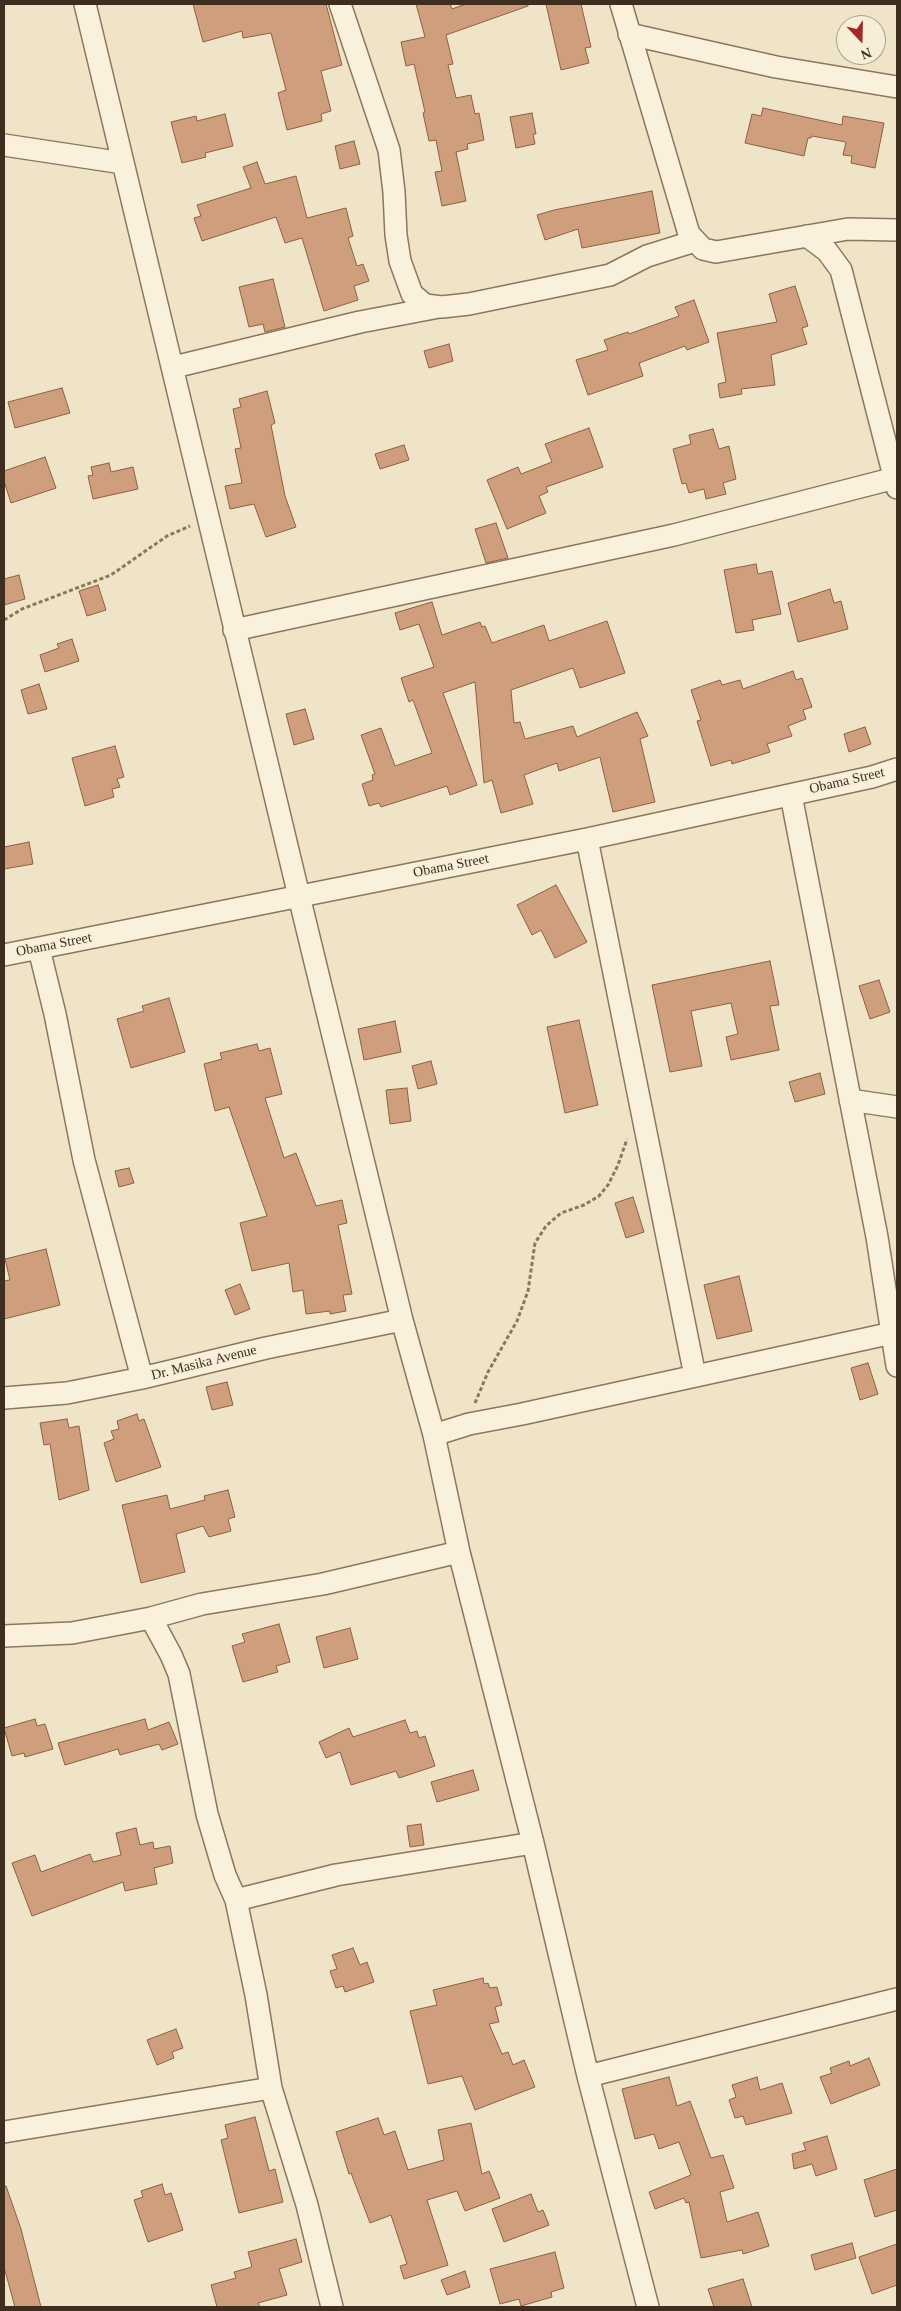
<!DOCTYPE html>
<html>
<head>
<meta charset="utf-8">
<style>
  body { margin:0 }
  #map { position:relative; width:901px; height:2311px; overflow:hidden; background:#f0e4c8; font-family:"Times New Roman",serif }
  canvas { display:block }
  .frame { position:absolute; inset:0; border:5px solid #3d2e20; pointer-events:none }
  .north { position:absolute; left:836px; top:15px; width:50px; height:50px; box-sizing:border-box; background:#f7eed8; border:1px solid #ada18e; border-radius:50%; rotate:159deg; font-size:14px; font-weight:700; line-height:20px; text-align:center; color:#3d2e20 }
  .north::after { content:''; display:block; margin:auto; width:18px; height:22px; background:#9e2a2b; clip-path:polygon(50% 0,100% 100%,50% 72%,0 100%) }
</style>
</head>
<body>
<div id="map">
<canvas width="901" height="2311"></canvas>
<div class="frame"></div>
<div class="north">N</div>
</div>
<script>
const ctx = document.querySelector('canvas').getContext('2d');
ctx.lineJoin = 'round';
function fillPath(path, color) { ctx.fillStyle = color; ctx.fill(path, 'evenodd'); }
const toPath = rows => new Path2D(rows.map(r => 'M' + r).join(''));
function stroke(path, color, width, dash) { ctx.strokeStyle = color; ctx.lineWidth = width; ctx.lineCap = dash ? 'butt' : 'round'; ctx.setLineDash(dash || []); ctx.stroke(path); }
function drawText(font, color, halo, rows, align = 'center') {
  ctx.font = font + ' "Times New Roman",serif'; ctx.lineWidth = 4; ctx.setLineDash([]); ctx.textBaseline = 'middle'; ctx.strokeStyle = halo; ctx.fillStyle = color; for (const [text, x, y, turn = 0] of rows) {
    ctx.save(); ctx.translate(x, y); ctx.rotate((+turn || 0) * Math.PI / 180); ctx.textAlign = isNaN(turn) ? turn : align; if (halo) ctx.strokeText(text, 0, 0); ctx.fillText(text, 0, 0); ctx.restore();
  }
}
const building = toPath([
  [193,4,326,4,342,65,321,71,331,111,321,114,322,121,287,130,278,93,286,90,271,33,243,38,242,31,203,42,193,4],
  [416,4,450,4,452,9,466,4,528,4,528,6,446,35,453,64,448,65,456,98,471,95,475,114,479,113,484,140,467,144,468,149,456,152,466,201,442,206,435,172,442,171,436,140,429,141,423,113,425,112,414,64,406,66,401,42,425,37,416,4],
  [546,4,581,4,591,47,585,48,589,63,561,70,546,4],
  [763,108,842,125,843,116,884,123,875,168,851,163,852,156,843,155,846,142,812,136,811,138,808,138,804,156,745,143,752,114,761,116,763,108],
  [532,113,536,134,533,134,535,144,516,148,510,117,532,113],
  [225,114,233,146,205,153,206,157,182,163,171,122,196,116,197,121,225,114],
  [354,141,360,164,340,169,335,146,354,141],
  [257,162,265,184,296,176,307,218,346,208,353,236,348,238,357,266,363,264,369,281,354,286,358,300,324,311,302,238,285,243,276,217,202,241,194,218,201,216,197,205,251,188,243,167,257,162],
  [652,191,660,233,582,248,578,229,545,240,537,215,554,210,652,191],
  [273,279,285,327,265,332,263,324,249,327,239,287,273,279],
  [795,286,808,326,802,328,807,344,771,355,775,385,741,389,742,394,720,398,718,384,726,382,717,333,777,322,769,294,795,286],
  [694,300,709,342,687,350,685,346,639,363,643,376,588,395,576,360,608,350,604,340,628,332,629,334,679,316,675,307,694,300],
  [449,344,453,361,429,368,424,351,449,344],
  [62,388,70,413,15,428,8,402,62,388],
  [267,391,275,423,271,425,285,496,296,527,266,537,254,504,230,509,225,486,242,483,235,449,241,448,233,409,241,407,239,399,267,391],
  [589,428,603,467,546,487,548,492,539,496,546,513,507,529,487,480,518,467,521,474,552,462,545,444,589,428],
  [713,429,719,449,729,446,736,479,723,483,726,494,706,499,704,489,689,493,686,483,682,484,673,449,691,444,689,435,713,429],
  [404,445,409,460,380,469,375,454,404,445],
  [45,457,56,488,11,503,4,481,4,471,45,457],
  [109,463,111,472,133,467,138,489,93,499,88,476,93,475,91,467,109,463],
  [496,523,508,558,486,563,475,529,496,523],
  [756,564,758,574,772,571,781,614,752,620,754,630,736,633,724,570,756,564],
  [19,575,25,599,4,605,4,579,19,575],
  [98,585,106,610,87,616,79,591,98,585],
  [830,589,834,603,841,601,848,629,798,642,788,603,830,589],
  [432,602,442,635,480,622,482,627,485,626,492,643,544,625,549,641,607,621,625,673,580,688,573,668,511,690,514,723,520,722,525,739,573,726,577,737,637,712,648,736,640,739,655,802,613,812,600,757,559,771,557,763,524,775,533,804,501,813,492,780,484,783,475,682,443,693,477,785,450,795,447,786,381,807,379,803,369,806,362,784,373,780,372,775,375,774,361,735,381,728,395,766,432,753,413,700,409,702,401,678,434,667,419,624,400,630,395,613,432,602],
  [72,639,79,661,45,672,40,655,59,648,57,644,72,639],
  [793,671,796,680,802,678,812,707,803,710,806,719,788,726,792,736,767,744,770,752,732,764,731,760,711,766,697,721,701,720,691,690,720,680,722,685,740,680,743,689,793,671],
  [39,684,47,709,28,714,21,690,39,684],
  [305,709,314,739,294,745,286,714,305,709],
  [865,727,871,744,849,752,844,734,865,727],
  [115,746,124,777,117,779,120,787,112,789,114,797,85,806,72,758,115,746],
  [29,842,33,864,4,869,4,847,29,842],
  [556,885,587,942,555,958,541,930,532,935,517,905,556,885],
  [770,961,779,1005,770,1006,779,1050,731,1060,726,1037,738,1034,731,1003,691,1011,702,1066,670,1072,652,985,770,961],
  [879,980,890,1012,870,1019,859,986,879,980],
  [169,998,185,1052,131,1068,117,1019,144,1011,142,1006,169,998],
  [579,1020,598,1105,565,1113,547,1027,579,1020],
  [395,1021,401,1052,364,1060,358,1029,395,1021],
  [257,1044,259,1051,270,1048,282,1094,265,1098,284,1158,296,1153,316,1206,342,1200,347,1223,338,1225,352,1294,343,1295,346,1311,330,1314,330,1311,306,1314,303,1290,293,1292,289,1263,252,1271,240,1223,267,1216,229,1107,215,1111,204,1064,222,1059,220,1053,257,1044],
  [431,1061,437,1084,418,1089,412,1066,431,1061],
  [820,1073,825,1094,795,1102,789,1082,820,1073],
  [407,1088,411,1121,390,1124,386,1090,407,1088],
  [129,1168,134,1183,119,1187,115,1171,129,1168],
  [633,1197,644,1232,626,1238,615,1203,633,1197],
  [46,1249,60,1305,4,1319,4,1281,10,1280,5,1259,46,1249],
  [739,1276,752,1331,717,1339,704,1285,739,1276],
  [240,1284,250,1309,235,1315,225,1290,240,1284],
  [868,1363,878,1394,860,1400,851,1368,868,1363],
  [227,1382,233,1405,212,1410,206,1387,227,1382],
  [137,1414,139,1421,144,1419,161,1467,116,1482,104,1443,114,1439,111,1431,119,1429,117,1421,137,1414],
  [67,1419,69,1428,79,1426,89,1490,59,1500,50,1444,44,1445,40,1423,67,1419],
  [228,1490,235,1517,228,1519,231,1531,209,1537,203,1526,176,1534,185,1572,141,1583,122,1505,167,1495,170,1509,205,1500,204,1496,228,1490],
  [279,1624,290,1662,276,1666,278,1672,243,1682,232,1646,245,1642,242,1634,279,1624],
  [350,1628,358,1659,324,1668,316,1637,350,1628],
  [35,1719,37,1726,45,1724,53,1749,25,1757,24,1753,12,1756,4,1728,35,1719],
  [145,1719,148,1730,169,1722,178,1744,162,1750,159,1744,120,1755,118,1749,65,1765,58,1743,145,1719],
  [405,1720,410,1733,417,1731,419,1738,425,1736,435,1766,399,1778,396,1771,351,1785,340,1752,326,1758,319,1742,349,1728,353,1737,405,1720],
  [473,1770,479,1790,437,1802,431,1782,473,1770],
  [421,1824,424,1845,410,1847,407,1826,421,1824],
  [136,1828,140,1845,153,1842,154,1849,170,1846,173,1863,154,1868,157,1884,125,1891,123,1882,32,1916,12,1863,35,1855,41,1872,90,1854,93,1862,121,1855,116,1833,136,1828],
  [353,1948,360,1965,367,1962,374,1982,345,1992,343,1986,336,1988,330,1971,337,1969,332,1955,353,1948],
  [483,1978,484,1984,488,1983,490,1988,497,1987,502,2005,495,2007,499,2022,489,2024,502,2054,508,2052,513,2065,524,2060,535,2087,475,2110,462,2076,428,2084,410,2011,437,2005,433,1990,483,1978],
  [176,2029,183,2048,172,2052,174,2058,157,2065,147,2040,176,2029],
  [869,2058,880,2085,831,2104,820,2077,832,2073,830,2068,849,2061,850,2066,869,2058],
  [669,2077,677,2106,690,2101,711,2158,723,2155,734,2188,720,2192,727,2222,758,2212,769,2246,743,2254,742,2250,701,2258,689,2202,686,2203,684,2198,655,2209,649,2192,691,2175,679,2142,659,2149,654,2134,635,2139,622,2089,669,2077],
  [757,2077,760,2090,782,2083,792,2113,746,2125,743,2116,735,2118,729,2100,736,2097,732,2085,757,2077],
  [255,2117,269,2171,275,2169,283,2202,239,2213,221,2140,228,2138,225,2125,255,2117],
  [378,2118,384,2135,395,2131,408,2170,444,2160,438,2130,471,2123,482,2174,489,2171,500,2198,465,2211,457,2191,427,2200,448,2265,404,2279,400,2266,407,2264,391,2215,370,2223,351,2173,349,2174,336,2132,378,2118],
  [827,2136,837,2169,816,2176,812,2164,794,2169,792,2154,806,2150,803,2143,827,2136],
  [897,2169,897,2210,875,2217,864,2180,897,2169],
  [162,2184,165,2195,171,2193,183,2230,148,2242,134,2200,143,2197,141,2191,162,2184],
  [4,2186,6,2186,21,2229,41,2307,15,2307,4,2267,4,2186],
  [531,2194,538,2212,543,2210,549,2225,504,2242,492,2209,531,2194],
  [296,2239,302,2262,279,2269,287,2295,258,2303,260,2307,217,2307,211,2285,236,2278,234,2272,252,2267,248,2252,296,2239],
  [852,2243,856,2258,815,2270,811,2255,852,2243],
  [897,2244,897,2285,872,2294,859,2257,897,2244],
  [555,2252,564,2288,551,2292,552,2297,521,2306,519,2299,500,2304,490,2269,555,2252],
  [465,2271,470,2287,447,2295,441,2280,465,2271],
  [743,2279,752,2307,714,2307,708,2289,743,2279]
]);
fillPath(building, '#cf9f7d');
stroke(building, '#8d5f41', 1);
const street = toPath([
  [85,4,299,896,402,1320,434,1435,459,1552,533,1843,588,2076,648,2307],
  [340,4,389,150,394,192,396,235,400,261,412,294,425,305,442,307,469,304,610,275,647,256,695,241],
  [621,4,689,234,703,249,716,252,848,229,897,230],
  [629,34,776,67,897,87],
  [4,145,123,163],
  [807,236,827,251,841,270,897,488],
  [174,367,360,322,439,307],
  [234,630,674,535,895,478],
  [791,795,877,1237,897,1366],
  [587,839,695,1376],
  [39,949,55,1014,84,1160,142,1378],
  [4,955,587,839,872,777,897,769],
  [850,1100,897,1107],
  [4,1398,67,1393,142,1378,266,1348,402,1320],
  [434,1435,469,1424,522,1414,897,1332],
  [151,1618,171,1655,179,1674,207,1814,225,1875,236,1900,256,1995,271,2088,307,2205,332,2307],
  [4,1636,72,1633,151,1618,202,1604,323,1584,459,1552],
  [236,1900,336,1875,533,1843],
  [588,2076,897,1999],
  [4,2132,271,2088]
]);
stroke(street, '#8d765c', 24);
stroke(toPath([
  [4,620,22,609,111,575,167,536,190,526],
  [475,1403,488,1372,517,1321,528,1291,535,1243,546,1226,561,1213,584,1205,599,1196,608,1185,618,1165,627,1139]
]), '#8d765c', 3, [4, 2.5]);
stroke(street, '#faf1dc', 21);
drawText('14px', '#3d2e20', '#f7eed8', [
  ["Obama Street",847,781,-13],
  ["Obama Street",451,866,-11],
  ["Obama Street",54,945,-11],
  ["Dr. Masika Avenue",204,1363,-14]
]);
</script>
</body>
</html>
